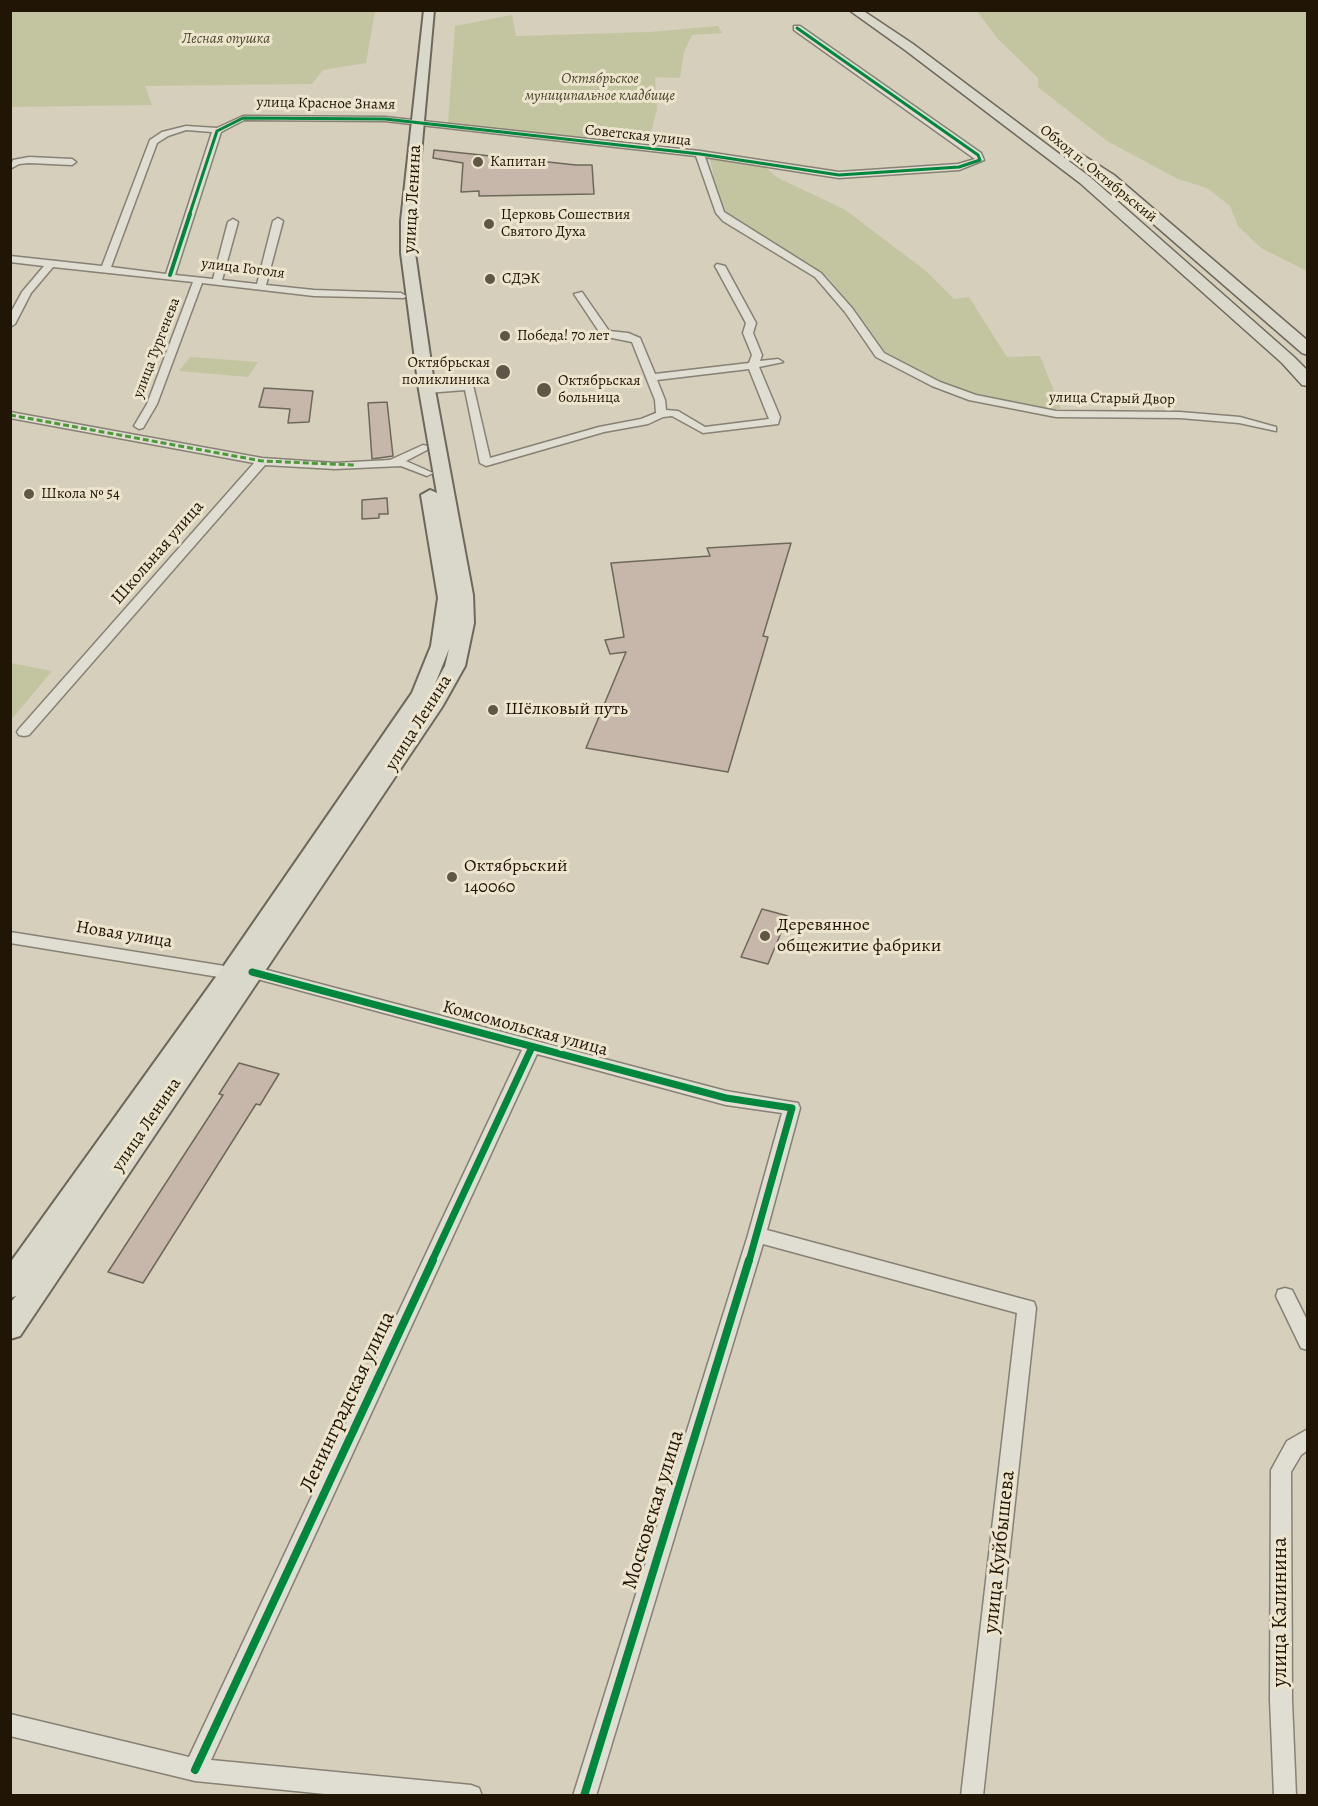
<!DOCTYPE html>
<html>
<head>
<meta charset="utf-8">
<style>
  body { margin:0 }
  #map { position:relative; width:1318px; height:1806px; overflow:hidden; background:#d6cfbc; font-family:Alegreya,serif }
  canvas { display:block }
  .frame { position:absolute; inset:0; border:12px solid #211505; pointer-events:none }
</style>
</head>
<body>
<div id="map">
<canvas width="1318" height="1806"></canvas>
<div class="frame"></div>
</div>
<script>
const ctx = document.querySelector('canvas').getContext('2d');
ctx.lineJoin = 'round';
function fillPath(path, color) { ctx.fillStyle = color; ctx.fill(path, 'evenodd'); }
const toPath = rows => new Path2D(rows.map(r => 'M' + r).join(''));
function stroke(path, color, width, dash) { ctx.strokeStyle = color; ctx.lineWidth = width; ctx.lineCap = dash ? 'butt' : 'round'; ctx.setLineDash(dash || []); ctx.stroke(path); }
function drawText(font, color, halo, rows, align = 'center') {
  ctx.font = font + ' Alegreya,serif'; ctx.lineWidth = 6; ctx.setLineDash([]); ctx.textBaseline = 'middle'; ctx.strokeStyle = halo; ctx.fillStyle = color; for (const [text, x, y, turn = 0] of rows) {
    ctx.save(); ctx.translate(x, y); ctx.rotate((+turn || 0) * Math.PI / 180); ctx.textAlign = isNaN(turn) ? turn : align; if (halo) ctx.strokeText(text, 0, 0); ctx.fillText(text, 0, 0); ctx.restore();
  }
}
fillPath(toPath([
  [10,11,11,10,375,11,366,63,323,70,312,84,145,86,152,105,11,107],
  [977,11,1307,11,1307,271,1261,248,1238,226,1230,206,1207,188,1178,179,1107,141,1038,87,1038,78,997,38],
  [512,15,516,36,650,32,718,26,722,33,692,35,684,52,680,78,655,77,657,109,647,148,448,123,455,26],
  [710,159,764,166,778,178,844,209,926,271,954,299,969,297,1007,357,1040,356,1061,409,1037,410,954,389,892,358,881,348,828,277,755,238,721,212],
  [190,357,258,362,248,377,179,371],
  [11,663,52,671,11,720,10,663]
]), '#c3c5a1');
const building = toPath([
  [434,150,576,165,592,165,594,194,479,196,479,191,461,192,463,163,433,158,434,150],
  [264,388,313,391,309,422,288,423,290,409,259,407,264,388],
  [387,402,393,456,372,459,368,403,387,402],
  [387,498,388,514,379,514,379,518,362,519,362,500,387,498],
  [791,543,763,636,768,637,728,772,586,748,626,652,610,654,605,640,624,637,611,563,710,556,707,548,791,543],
  [762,909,788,916,768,964,741,957,762,909],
  [239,1063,279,1074,260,1105,256,1104,143,1283,108,1272,223,1095,219,1094,239,1063]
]);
fillPath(building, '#c6b7aa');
stroke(building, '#6e685c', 1.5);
const minor = toPath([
  [794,26,800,26,981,153,984,160,959,170,839,178,705,157,724,212,821,273,852,308,884,353,940,382,976,395,1056,411,1180,412,1240,417,1276,427,1276,431,1239,423,1180,418,1056,417,969,400,932,386,876,357,845,312,815,277,723,221,716,213,696,156,385,121,244,120,221,132,175,275,213,279,228,222,233,219,238,222,222,280,257,284,273,221,278,218,283,221,266,285,314,290,401,293,406,296,404,298,314,296,202,283,157,404,143,428,139,429,134,426,147,404,193,282,53,267,31,293,15,324,10,327,10,314,22,292,44,266,10,262,10,256,102,266,150,140,162,132,186,126,217,128,243,116,385,117,700,151,839,172,958,164,975,159,794,30,794,26],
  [186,130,212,132,166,274,111,267,157,143,168,136,186,130],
  [29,157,72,159,76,162,72,165,29,163,19,164,10,169,13,160,29,157],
  [717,264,725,266,756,323,753,333,762,355,760,361,778,359,783,362,759,367,780,417,778,424,703,433,672,416,663,417,648,424,604,432,486,466,480,463,465,390,427,393,422,390,427,387,473,385,490,458,599,427,641,419,656,413,655,400,632,342,602,336,574,294,582,292,609,331,628,333,640,338,655,374,749,363,752,355,743,333,746,323,715,266,717,264],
  [749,369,769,419,705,427,678,411,666,410,665,400,657,380,749,369],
  [10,412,262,458,335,463,390,460,423,445,427,446,427,450,406,461,433,473,427,476,401,466,335,469,265,465,29,735,24,736,19,735,17,732,19,729,254,463,10,418,10,412],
  [10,932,231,967,237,969,239,973,237,977,231,979,10,943,10,932],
  [252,966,726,1091,798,1103,800,1108,767,1230,1034,1302,1036,1308,983,1796,961,1796,1017,1313,763,1244,596,1796,573,1796,748,1235,782,1113,726,1105,537,1054,211,1760,471,1785,479,1788,482,1796,345,1796,195,1781,10,1736,10,1714,189,1757,522,1050,246,976,244,972,246,968,252,966],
  [1285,1288,1292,1290,1308,1322,1308,1350,1301,1348,1276,1296,1278,1290,1285,1288],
  [1308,1429,1308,1450,1301,1455,1291,1472,1292,1700,1296,1796,1274,1796,1270,1700,1271,1470,1287,1441,1308,1429]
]);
const primary = toPath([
  [424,10,434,10,415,221,415,253,435,390,473,595,474,623,465,666,442,707,20,1336,10,1339,10,1303,16,1296,10,1298,10,1263,223,967,412,693,431,646,438,598,421,495,430,490,437,493,419,390,401,253,401,221,424,10],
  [449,649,445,666,435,684,449,649]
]);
const trunk = toPath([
  [849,10,862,10,913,44,1090,177,1294,357,1308,371,1308,386,1302,385,1282,363,1080,183,905,50,849,10],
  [1081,154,1114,175,1308,341,1308,355,1302,353,1104,181,1076,161,1076,155,1081,154]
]);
stroke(minor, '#878175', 3);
stroke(primary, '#6e685c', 4);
stroke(trunk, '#6e685c', 3);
fillPath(minor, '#e0ddd2');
fillPath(primary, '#dad7cb');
fillPath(trunk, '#dad7cb');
stroke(toPath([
  [10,415,262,461,355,465]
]), '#4d983a', 3, [6, 3]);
stroke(toPath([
  [189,216,217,131,243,118,385,119,700,154,839,175,959,167,980,160,978,155,797,28]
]), '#00873e', 3);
stroke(toPath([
  [170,275,190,214]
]), '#00873e', 4);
stroke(toPath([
  [252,972,726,1098,792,1108,749,1261],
  [432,1261,532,1047]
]), '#00873e', 7);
stroke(toPath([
  [195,1770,433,1260],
  [584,1796,749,1260]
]), '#00873e', 8);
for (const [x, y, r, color] of [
  [478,162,6,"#605645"],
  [489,224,6,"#605645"],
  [490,279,6,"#605645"],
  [505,336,6,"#605645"],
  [503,372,8,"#605645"],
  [544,390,8,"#605645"],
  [29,494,6,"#605645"],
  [493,710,6,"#605645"],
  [452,877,6,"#605645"],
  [765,936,6,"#605645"]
]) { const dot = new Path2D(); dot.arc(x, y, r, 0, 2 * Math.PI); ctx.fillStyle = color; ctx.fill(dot); stroke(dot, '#ece4cc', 2); }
drawText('italic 15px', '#4d472d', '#ece4cc', [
  ["Лесная опушка",226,39],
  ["Октябрьское",600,79],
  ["муниципальное кладбище",600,96]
]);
drawText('15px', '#211505', '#ece4cc', [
  ["улица Красное Знамя",326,104,1],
  ["Советская улица",638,136,6],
  ["Обход п. Октябрьский",1098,174,39],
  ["улица Гоголя",243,269,7],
  ["улица Тургенева",157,348,-69],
  ["улица Старый Двор",1112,399,1]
]);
drawText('15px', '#211505', '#ece4cc', [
  ["Капитан",490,162],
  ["Церковь Сошествия",501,215],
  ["Святого Духа",501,232],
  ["СДЭК",502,279],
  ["Победа! 70 лет",517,336],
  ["Октябрьская",490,363,"right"],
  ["поликлиника",490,380,"right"],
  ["Октябрьская",558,381],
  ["больница",558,398],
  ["Школа № 54",41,494]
], 'left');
drawText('18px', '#211505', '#ece4cc', [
  ["улица Ленина",413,199,-87],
  ["Школьная улица",158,553,-49],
  ["улица Ленина",419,723,-58],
  ["Новая улица",124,935,9],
  ["Комсомольская улица",525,1029,15],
  ["улица Ленина",147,1125,-56]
]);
drawText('18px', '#211505', '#ece4cc', [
  ["Шёлковый путь",505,710],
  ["Октябрьский",464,867],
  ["140060",464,888],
  ["Деревянное",777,926],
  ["общежитие фабрики",777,947]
], 'left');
drawText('21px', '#211505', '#ece4cc', [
  ["Ленинградская улица",348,1402,-65],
  ["Московская улица",654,1510,-73],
  ["улица Куйбышева",1000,1552,-84],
  ["улица Калинина",1281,1612,-90]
]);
</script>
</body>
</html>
